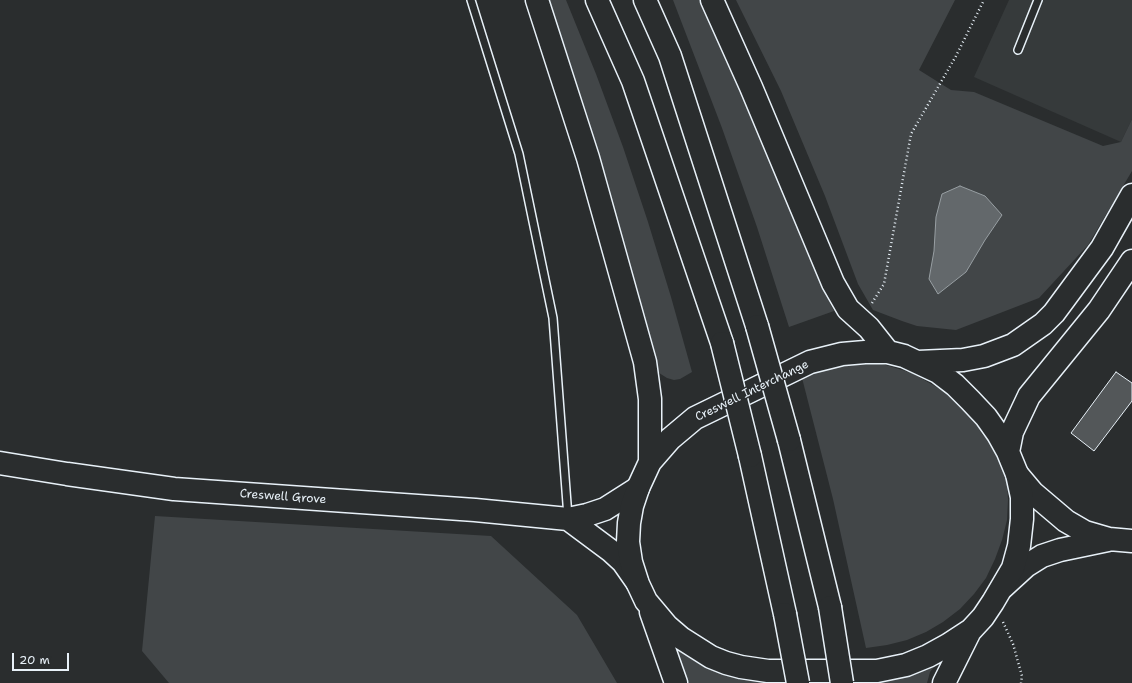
<!DOCTYPE html>
<html>
<head>
<meta charset="utf-8">
<style>
  body { margin:0 }
  #map { position:relative; width:1132px; height:683px; overflow:hidden; background:#2a2d2e; font-family:"Shantell Sans",sans-serif }
  canvas { display:block }
  .scale { position:absolute; left:12px; top:653px; width:57px; height:18px; box-sizing:border-box; border:2px solid #e8f1f8; border-top:0; padding-left:5px; font-size:12px; line-height:14px; white-space:nowrap; color:#e8f1f8; -webkit-text-stroke:3px #2a2d2e; paint-order:stroke }
</style>
</head>
<body>
<div id="map">
<canvas width="1132" height="683"></canvas>
<div class="scale">20 m</div>
</div>
<script>
const ctx = document.querySelector('canvas').getContext('2d');
ctx.lineJoin = 'round';
function fillPath(path, color) { ctx.fillStyle = color; ctx.fill(path, 'evenodd'); }
const toPath = rows => new Path2D(rows.map(r => 'M' + r).join(''));
function stroke(path, color, width, dash) { ctx.strokeStyle = color; ctx.lineWidth = width; ctx.lineCap = dash ? 'butt' : 'round'; ctx.setLineDash(dash || []); ctx.stroke(path); }
function drawText(font, color, halo, rows, align = 'center') {
  ctx.font = font + ' "Shantell Sans",sans-serif'; ctx.lineWidth = 3; ctx.setLineDash([]); ctx.textBaseline = 'middle'; ctx.strokeStyle = halo; ctx.fillStyle = color; for (const [text, x, y, turn = 0] of rows) {
    ctx.save(); ctx.translate(x, y); ctx.rotate((+turn || 0) * Math.PI / 180); ctx.textAlign = isNaN(turn) ? turn : align; if (halo) ctx.strokeText(text, 0, 0); ctx.fillText(text, 0, 0); ctx.restore();
  }
}
fillPath(toPath([
  [1009,0,1132,0,1132,119,1121,142,974,77]
]), '#363a3b');
fillPath(toPath([
  [547,0,566,0,596,74,623,147,648,222,671,297,692,372,680,379,674,380,667,378,656,371],
  [673,0,705,0,819,275,825,294,834,311,789,327,757,227,722,128],
  [736,0,955,0,919,70,951,90,974,92,1103,146,1121,142,1132,119,1132,171,1088,245,1039,298,956,330,917,326,902,321,873,310,858,284,825,196,781,91],
  [854,363,879,363,912,373,947,393,972,416,982,434,993,445,1003,459,1007,479,1008,500,1007,520,1002,540,995,559,986,578,974,594,960,609,943,622,926,632,907,640,887,645,866,648,833,499,801,374],
  [155,516,491,536,577,615,617,683,169,683,142,651],
  [671,641,762,668,765,683,686,683],
  [940,659,930,672,927,683,873,683,872,677]
]), '#424648');
const water = toPath([
  [960,186,985,196,1002,215,985,240,966,272,938,294,929,279,934,251,936,217,942,194,960,186]
]);
fillPath(water, '#63686b');
stroke(water, '#989fa3', 1);
const building = toPath([
  [1116,372,1132,383,1132,401,1094,451,1071,433,1116,372]
]);
fillPath(building, '#535759');
stroke(building, '#e8f1f8', 1);
const lane = toPath([
  [471,0,519,154,553,318,568,517],
  [1018,50,1038,0]
]);
const primary = toPath([
  [0,463,67,474,174,489,475,510,568,519,587,515,605,509,638,488],
  [1017,474,1033,493,1066,521,1085,532,1109,539,1132,541],
  [568,519,611,551,623,562,637,582],
  [1003,587,1026,566,1042,556,1060,550,1108,540]
]);
const highway = toPath([
  [537,0,588,158,645,362,650,399,650,462],
  [597,0,633,81,722,343],
  [645,0,670,56,757,326],
  [712,0,751,87,833,283,848,309,869,328,888,352],
  [865,352,888,352,904,356,938,372,955,385,970,400,986,417,998,434,1008,452,1017,474,1022,497,1022,519,1019,546,1013,568,993,602,983,617,971,630,948,645,928,656,906,665,877,671,768,671,741,667,726,663,711,657,681,638,667,626,646,601,638,584,631,562,628,542,629,523,632,506,638,488,650,462,670,439,695,418,810,362,842,354,865,352],
  [918,362,963,360,984,356,1013,345,1043,324,1054,313,1102,248,1132,195],
  [789,440,830,607],
  [1008,452,1012,432,1029,396,1099,310,1132,261],
  [750,456,785,614],
  [651,612,676,683],
  [944,683,969,633]
]);
stroke(lane, '#e8f1f8', 10);
stroke(primary, '#e8f1f8', 25);
stroke(highway, '#e8f1f8', 25);
stroke(toPath([
  [872,303,884,284,911,134,956,56,984,0],
  [1003,622,1013,644,1022,676,1021,683]
]), '#e8f1f8', 2.5, [1, 3]);
stroke(lane, '#2a2d2e', 7);
stroke(primary, '#2a2d2e', 22);
stroke(highway, '#2a2d2e', 22);
const highwayBridge = toPath([
  [757,326,789,440],
  [722,343,750,456],
  [830,607,842,683],
  [785,614,798,683]
]);
stroke(highwayBridge, '#e8f1f8', 25, []);
stroke(highwayBridge, '#2a2d2e', 22);
drawText('12px', '#e8f1f8', '#2a2d2e', [
  ["Creswell Interchange",752,391,-26],
  ["Creswell Grove",283,497,4]
]);
</script>
</body>
</html>
